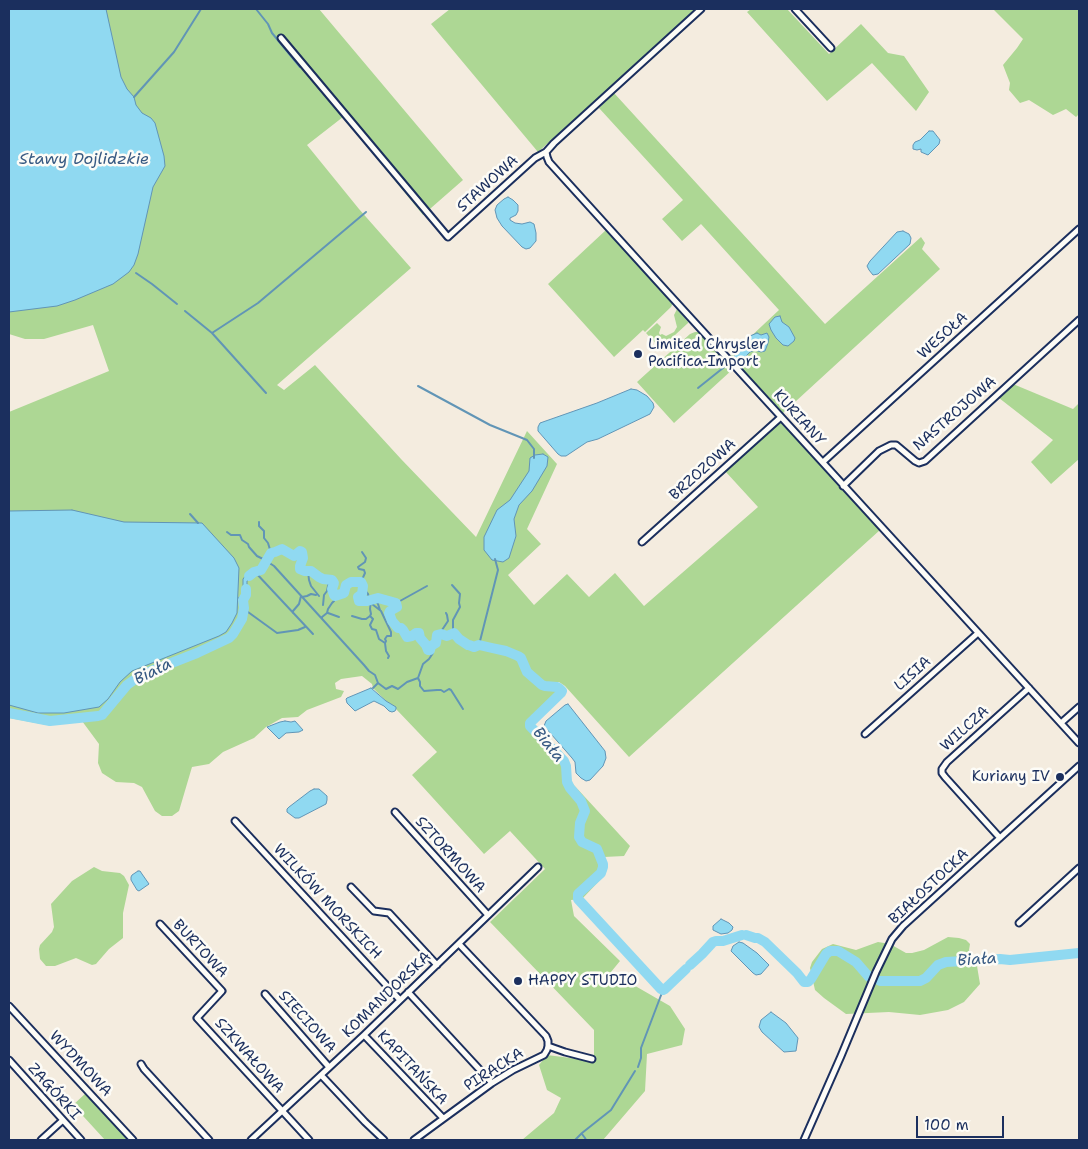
<!DOCTYPE html>
<html>
<head>
<meta charset="utf-8">
<style>
  body { margin:0 }
  #map { position:relative; width:1088px; height:1149px; overflow:hidden; background:#f4ecdf; font-family:"Shantell Sans",sans-serif }
  canvas { display:block }
  .frame { position:absolute; inset:0; border:10px solid #1b2f5e; pointer-events:none }
  .scale { position:absolute; left:916px; top:1116px; width:88px; height:22px; box-sizing:border-box; border:2px solid #1b2f5e; border-top:0; padding-left:6px; font-size:15px; line-height:18px; white-space:nowrap; color:#1b2f5e; -webkit-text-stroke:4px #fdfcf7; paint-order:stroke }
</style>
</head>
<body>
<div id="map">
<canvas width="1088" height="1149"></canvas>
<div class="frame"></div>
<div class="scale">100 m</div>
</div>
<script>
const ctx = document.querySelector('canvas').getContext('2d');
ctx.lineJoin = 'round';
function fillPath(path, color) { ctx.fillStyle = color; ctx.fill(path, 'evenodd'); }
const toPath = rows => new Path2D(rows.map(r => 'M' + r).join(''));
function stroke(path, color, width, dash) { ctx.strokeStyle = color; ctx.lineWidth = width; ctx.lineCap = dash ? 'butt' : 'round'; ctx.setLineDash(dash || []); ctx.stroke(path); }
function drawText(font, color, halo, rows, align = 'center') {
  ctx.font = font + ' "Shantell Sans",sans-serif'; ctx.lineWidth = 5; ctx.setLineDash([]); ctx.textBaseline = 'middle'; ctx.strokeStyle = halo; ctx.fillStyle = color; for (const [text, x, y, turn = 0] of rows) {
    ctx.save(); ctx.translate(x, y); ctx.rotate((+turn || 0) * Math.PI / 180); ctx.textAlign = isNaN(turn) ? turn : align; if (halo) ctx.strokeText(text, 0, 0); ctx.fillText(text, 0, 0); ctx.restore();
  }
}
fillPath(toPath([
  [9,9,319,9,463,180,423,215,343,117,307,145,359,209,411,268,277,385,284,390,315,365,401,459,476,537,527,431,557,464,527,529,541,544,508,575,534,605,567,574,589,597,615,573,644,606,758,507,725,471,780,421,880,530,629,757,565,686,559,682,547,682,551,686,557,687,562,691,561,693,530,723,533,724,568,762,572,783,630,846,624,856,604,857,607,870,603,877,582,899,571,900,574,916,620,961,611,972,670,1006,685,1029,682,1045,647,1054,645,1091,603,1140,522,1140,554,1113,561,1098,547,1090,539,1065,547,1055,594,1061,594,1030,490,922,545,869,510,831,484,854,412,775,437,752,396,709,395,707,386,701,373,688,372,684,362,676,341,679,335,683,336,689,344,691,341,697,307,710,298,717,282,718,266,727,254,738,223,752,209,764,192,767,179,811,172,816,162,816,155,811,142,787,134,783,116,782,102,773,98,763,99,744,82,721,47,725,9,718,9,412,109,371,93,325,44,339,25,339,9,334],
  [450,9,696,9,538,152,431,24],
  [751,9,787,9,829,54,861,24,888,53,904,56,929,92,916,111,872,63,827,101,747,12],
  [993,9,1079,9,1079,114,1076,117,1066,109,1053,115,1029,100,1020,103,1009,90,1010,83,1003,65,1017,48,1023,39],
  [614,93,825,324,921,237,925,243,922,249,940,269,783,413,730,356,779,310,701,224,682,241,662,219,683,200,599,108],
  [606,230,673,303,671,307,645,332,643,330,614,357,548,284],
  [677,309,688,322,688,323,662,347,659,347,646,333,657,323,661,327,659,333,660,335,662,334,666,336,674,332,677,327,674,315],
  [695,332,699,332,733,369,674,423,637,382,690,334],
  [1013,384,1073,409,1079,403,1079,459,1051,484,1031,462,1053,440,999,398],
  [94,867,102,871,120,873,124,876,129,885,123,913,123,938,109,949,96,964,92,965,76,958,55,966,46,966,40,959,39,949,40,945,52,932,54,927,51,904,72,881],
  [948,937,959,938,966,940,970,944,969,950,977,966,980,984,964,1002,948,1010,920,1015,889,1012,846,1014,824,998,815,990,810,968,812,962,822,949,833,944,856,950,878,942,890,944,906,953,912,953,924,950],
  [86,1093,129,1140,105,1140,73,1105]
]), '#add794');
const water = toPath([
  [9,9,106,9,121,77,127,89,134,97,136,105,142,113,151,118,155,123,164,156,165,166,153,187,138,254,134,265,129,272,113,284,75,300,57,306,9,312,9,9],
  [929,131,933,131,940,140,939,144,928,155,921,152,921,149,917,150,913,149,913,145,915,142,920,140,929,131],
  [508,197,513,200,518,205,518,211,516,215,510,218,510,220,515,223,522,224,530,222,534,224,536,233,536,241,530,248,526,249,522,247,502,226,497,218,495,210,497,205,504,199,508,197],
  [903,231,909,234,911,238,910,244,878,274,873,275,869,270,867,266,870,261,897,232,903,231],
  [780,316,782,322,789,327,795,338,794,341,788,346,783,345,776,338,771,330,769,324,775,317,780,316],
  [757,333,761,335,767,333,769,337,768,343,765,351,761,352,755,350,750,352,745,357,737,360,734,359,734,357,735,354,744,346,746,339,750,336,757,333],
  [631,389,637,390,647,396,653,403,654,407,650,414,598,439,587,442,566,456,561,456,558,454,538,431,538,427,540,423,597,403,631,389],
  [543,454,548,457,547,466,532,491,519,505,514,519,516,536,509,558,503,562,492,560,484,550,484,537,497,510,510,500,529,471,530,458,535,455,543,454],
  [72,510,124,522,202,523,234,558,239,568,237,613,232,623,226,632,219,636,132,671,120,682,108,699,99,707,64,713,38,713,9,705,9,511,72,510],
  [259,569,261,570,247,581,247,585,249,592,249,595,243,601,241,601,238,598,242,596,243,594,243,579,247,574,250,574,256,570,259,569],
  [371,688,386,701,396,707,396,709,395,711,392,712,389,711,384,706,374,701,355,711,347,703,346,699,347,698,371,688],
  [568,704,605,751,606,758,603,766,590,780,586,781,581,778,576,773,575,762,572,758,544,726,546,721,565,705,568,704],
  [285,721,291,722,295,721,303,730,299,732,286,733,279,739,267,727,280,722,285,721],
  [314,789,319,789,327,796,327,800,326,804,299,818,295,818,287,812,287,809,289,807,310,791,314,789],
  [138,871,140,871,142,874,149,884,139,891,137,890,131,880,131,877,132,875,138,871],
  [721,919,729,923,733,927,732,930,728,933,721,934,713,930,713,926,721,919],
  [739,942,743,943,757,953,769,965,761,974,756,975,753,973,731,951,733,946,739,942],
  [771,1012,786,1023,798,1038,796,1051,784,1052,762,1032,759,1027,761,1020,771,1012]
]);
fillPath(water, '#90d9f1');
stroke(water, '#6195b6', 1);
stroke(toPath([
  [256,9,268,24,272,33,300,67],
  [134,97,174,52,201,9],
  [136,273,152,284,177,304],
  [185,311,212,333,258,303,366,212],
  [212,333,266,393],
  [418,386,490,425,527,440,534,449,534,458],
  [698,388,728,364],
  [190,514,198,523],
  [259,522,259,526,264,531,264,538,268,543,271,553],
  [227,532,231,535,240,535,242,540,248,544,249,547,257,556,263,559,266,563,271,564,274,566,364,665,369,671,375,675,378,683,386,689,392,686,398,689,407,682,418,678,423,664,429,659,433,653,430,649],
  [308,571,309,580,311,586,319,596],
  [255,572,313,634],
  [361,582,365,573,364,570,359,569,358,567,365,562,366,558,362,552],
  [452,585,460,594,459,603,460,607,453,620,453,633],
  [363,588,368,594,369,598,371,600,370,609,371,614,370,616,373,619,370,625,372,629,376,630,379,639,385,643,386,651,389,656,388,658],
  [302,597,307,596,311,594,316,595],
  [374,599,378,604,380,610],
  [393,602,396,600,398,602,400,601,427,586],
  [372,604,381,611,391,632,391,636,387,636,385,639,386,641,385,643],
  [323,605,324,595,327,591,328,586,329,580],
  [244,611,248,612,277,633,298,630,305,627],
  [293,613,293,611,299,604,301,596],
  [328,613,339,617],
  [352,616,362,619,366,619,370,616],
  [322,619,322,617,327,613,328,609,332,603,334,601,335,599,335,596],
  [441,634,442,630,448,621,447,615,446,613],
  [479,645,498,570,495,559],
  [418,678,420,682,420,686,424,691,437,690,441,690,444,692,449,689,451,690,463,709],
  [373,688,378,683],
  [638,1067,641,1058,641,1048,663,990],
  [582,1134,585,1138,586,1140],
  [575,1140,582,1133,611,1110,635,1071]
]), '#6195b6', 2);
stroke(toPath([
  [249,576,254,572,261,570,271,553,275,552,282,549,294,556,300,551,302,552,303,558,300,566,300,569,305,571,311,571,319,577,323,579,332,580,334,583,332,589,334,595,335,596,344,593,346,585,351,582,361,582,363,586,362,594,358,597,359,601,367,601,378,598,396,603,397,607,390,611,389,613,392,621,398,628,401,628,403,630,407,637,412,636,416,633,419,633,420,638,426,645,428,650,430,650,431,646,436,643,437,635,441,634,447,636,454,633,459,639,468,645,469,645,474,647,479,645,492,648,506,651,518,656,521,658,527,672,542,685,545,686,557,687,560,689,562,691,561,693,530,723,530,726,564,761,566,766,567,782,570,788,581,801,585,811,580,823,579,837,582,842,597,849,603,864,603,867,601,873,578,894,578,899,661,989,663,990,665,989,686,969],
  [9,713,50,721,98,716,102,715,127,685,141,675,197,653,229,638,233,634,242,619,244,608,243,600,246,595,246,589],
  [746,935,755,938,758,938,765,942,797,973,804,982,808,982,811,979,826,954,830,951,838,951,856,962,869,977],
  [690,965,702,954,713,942,716,941,723,941,742,935],
  [880,981,920,981,926,978,938,965,946,962,1000,959,1010,960,1079,953]
]), '#90d9f1', 10);
const street = toPath([
  [701,9,554,143,546,152,547,157,549,162,666,291,1079,743],
  [795,9,831,48],
  [281,38,448,237,535,158,546,152],
  [823,462,1079,229],
  [843,486,879,451,891,445,896,445,915,461,919,463,925,461,1079,320],
  [642,542,781,417],
  [1061,723,1079,707],
  [865,734,978,633],
  [395,812,488,915],
  [235,821,400,1000],
  [1000,838,945,777,942,773,942,769,947,762,1029,688],
  [351,887,374,911,389,913,437,965],
  [1019,923,1079,868],
  [160,924,222,991,197,1018,309,1140],
  [459,944,546,1036,548,1041,548,1046],
  [408,992,492,1083],
  [265,994,329,1067],
  [9,1006,133,1140],
  [364,1035,443,1118],
  [9,1060,81,1140],
  [141,1064,144,1069,209,1140],
  [321,1075,365,1122,384,1140],
  [41,1140,63,1120],
  [251,1140,364,1035,538,867],
  [414,1140,492,1083,513,1070,544,1055,547,1050,548,1046,565,1052,592,1059],
  [804,1140,841,1056,876,972,892,939,903,926,1079,766]
]);
stroke(street, '#1b2f5e', 9);
stroke(street, '#fdfcf7', 5);
for (const [x, y, r, color] of [
  [638,354,5,"#1b2f5e"],
  [1060,777,5,"#1b2f5e"],
  [518,981,5,"#1b2f5e"]
]) { const dot = new Path2D(); dot.arc(x, y, r, 0, 2 * Math.PI); ctx.fillStyle = color; ctx.fill(dot); stroke(dot, '#fdfcf7', 2); }
drawText('15px', '#1b2f5e', '#fdfcf7', [
  ["STAWOWA",488,184,-42],
  ["WESOŁA",943,336,-42],
  ["NASTROJOWA",955,414,-41],
  ["KURIANY",799,418,48],
  ["BRZOZOWA",703,470,-42],
  ["LISIA",913,674,-42],
  ["WILCZA",965,729,-42],
  ["SZTORMOWA",450,855,48],
  ["BIAŁOSTOCKA",929,887,-43],
  ["WILKÓW MORSKICH",327,902,47],
  ["BURTOWA",200,949,47],
  ["KOMANDORSKA",387,995,-44],
  ["SIECIOWA",307,1022,48],
  ["SZKWAŁOWA",249,1056,48],
  ["WYDMOWA",80,1064,47],
  ["KAPITAŃSKA",412,1068,47],
  ["PIRACKA",494,1070,-32],
  ["ZAGÓRKI",54,1092,48]
]);
drawText('15px', '#1b2f5e', '#fdfcf7', [
  ["Limited Chrysler",648,345],
  ["Pacifica-Import",648,362],
  ["Kuriany IV",1050,777,"right"],
  ["HAPPY STUDIO",528,981]
], 'left');
drawText('italic 16px', '#385a83', '#fdfcf7', [
  ["Stawy Dojlidzkie",84,160],
  ["Biała",153,672,-27],
  ["Biała",548,745,51],
  ["Biała",977,960,-4]
]);
</script>
</body>
</html>
